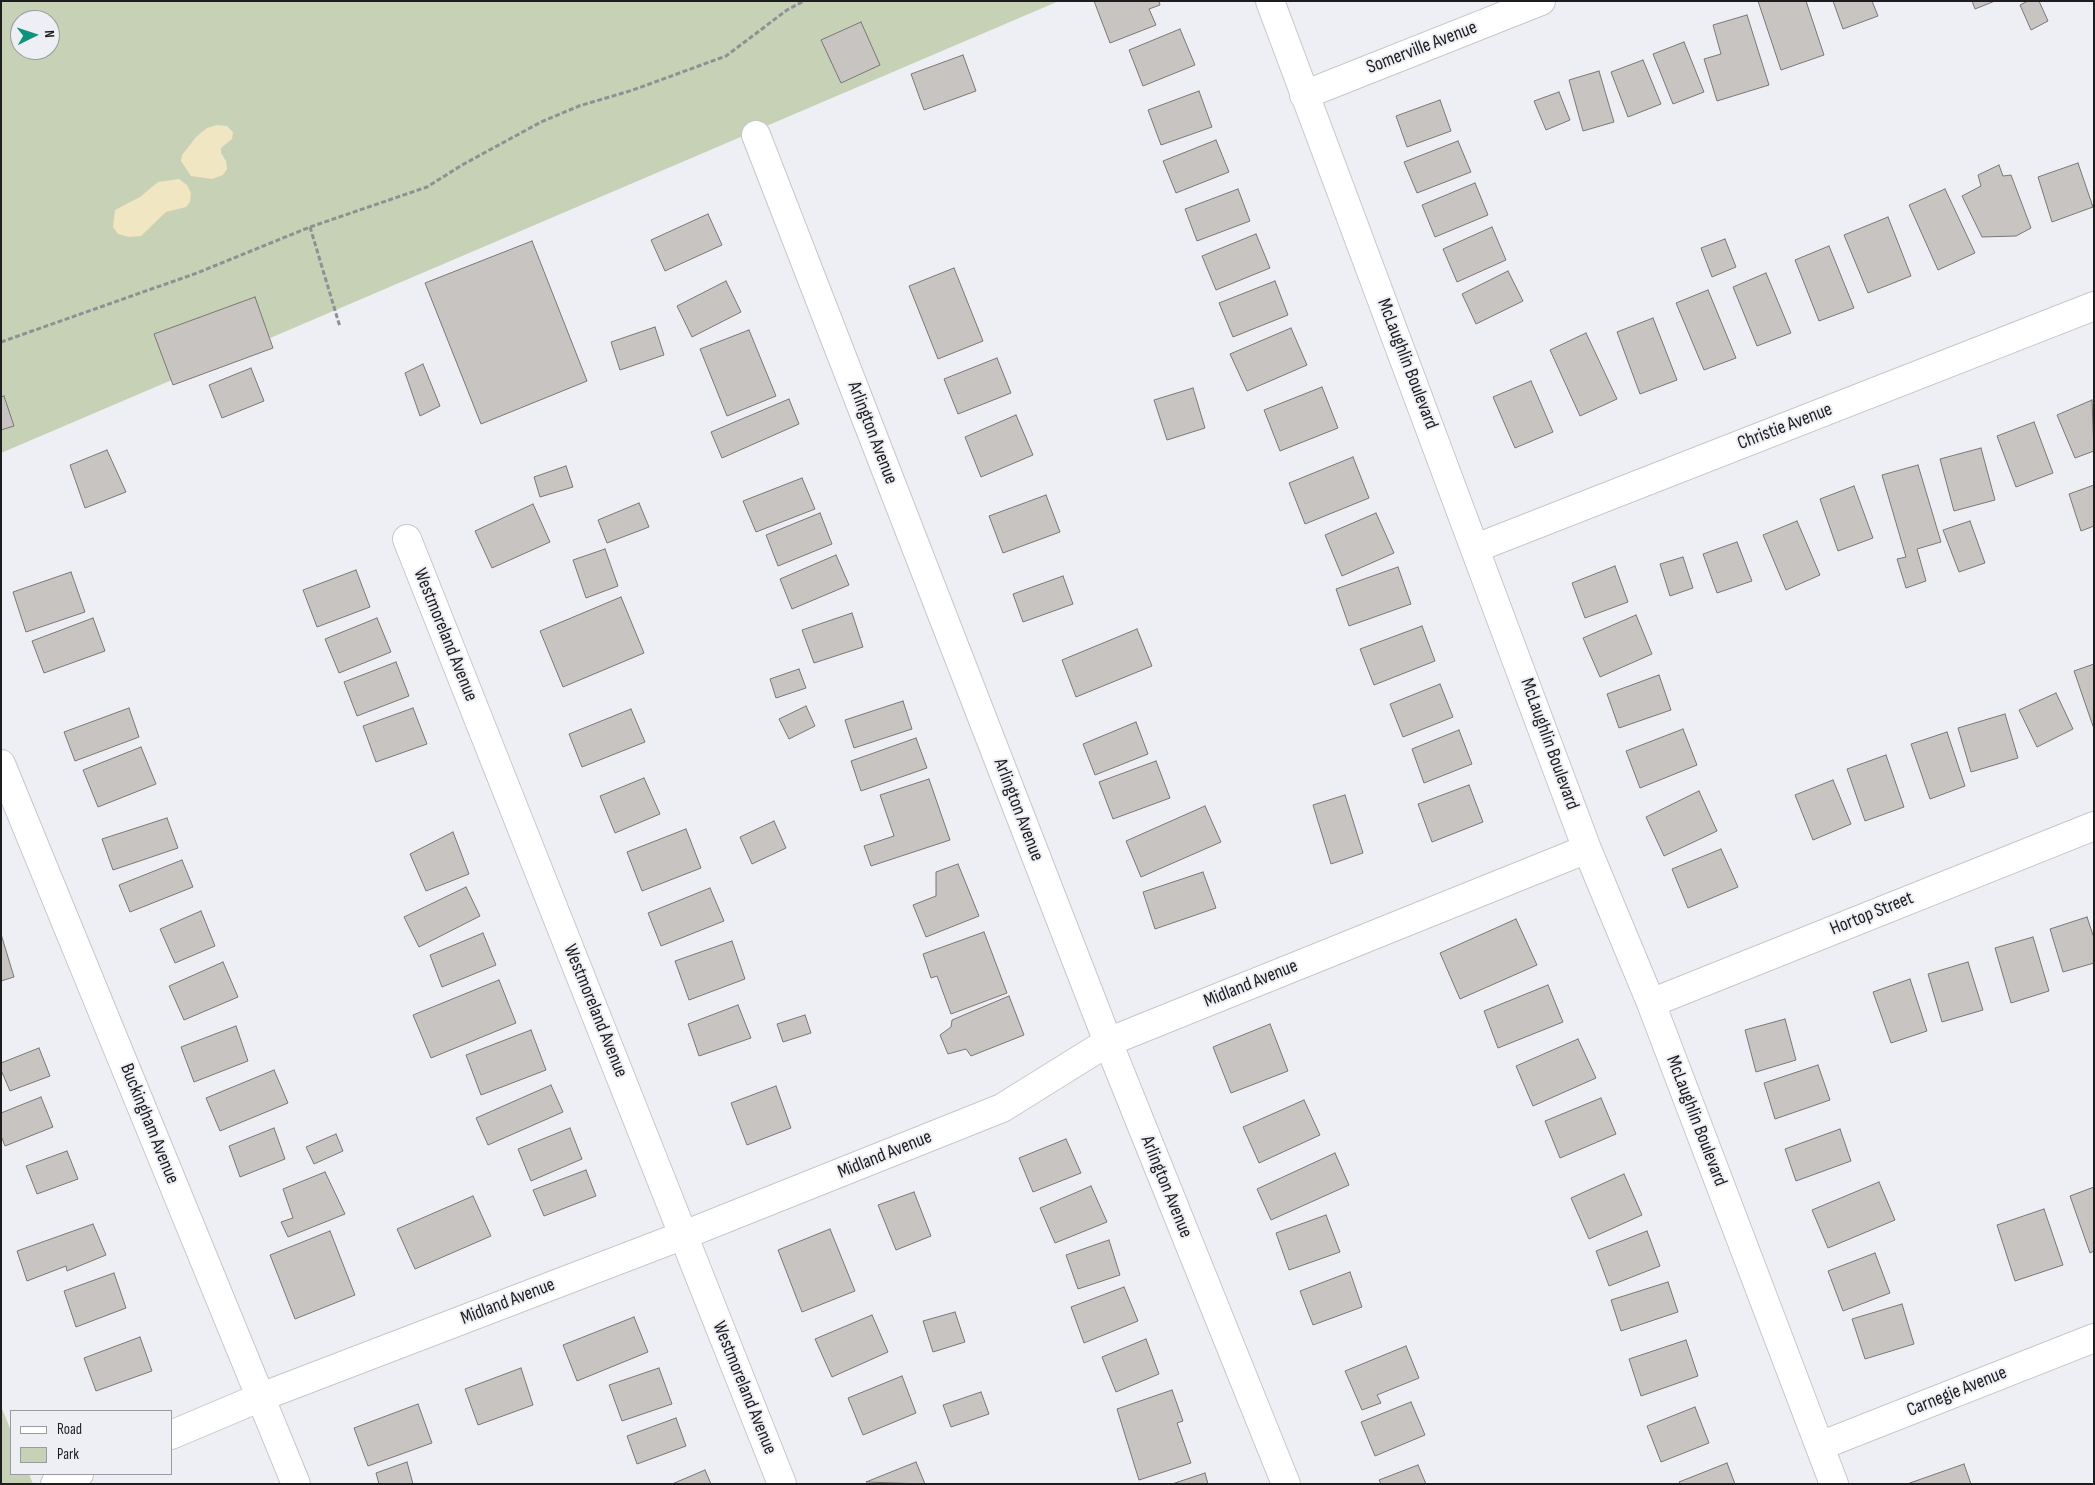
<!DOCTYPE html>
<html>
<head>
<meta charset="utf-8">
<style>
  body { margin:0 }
  #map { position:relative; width:2095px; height:1485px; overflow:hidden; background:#eeeff4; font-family:"Sofia Sans Condensed",sans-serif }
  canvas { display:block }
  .frame { position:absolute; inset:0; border:2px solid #1d1d1f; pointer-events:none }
  .legend { position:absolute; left:10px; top:1410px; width:162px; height:65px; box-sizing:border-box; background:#eeeff4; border:1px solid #9a9b9f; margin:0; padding:6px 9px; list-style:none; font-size:15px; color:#1d1d1f }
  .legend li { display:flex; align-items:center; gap:10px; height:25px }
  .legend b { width:25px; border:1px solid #9a9b9f }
  .north { position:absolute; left:10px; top:10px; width:50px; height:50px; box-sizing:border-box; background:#eeeff4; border:1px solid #9a9b9f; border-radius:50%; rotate:86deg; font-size:14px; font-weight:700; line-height:20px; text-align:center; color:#1d1d1f }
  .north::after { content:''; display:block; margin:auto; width:18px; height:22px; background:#0e947e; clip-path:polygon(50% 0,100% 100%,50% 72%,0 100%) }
</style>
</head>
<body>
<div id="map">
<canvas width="2095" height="1485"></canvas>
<div class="frame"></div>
<ul class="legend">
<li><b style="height:6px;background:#fff"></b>Road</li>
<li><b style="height:14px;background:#c7d1b5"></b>Park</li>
</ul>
<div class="north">N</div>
</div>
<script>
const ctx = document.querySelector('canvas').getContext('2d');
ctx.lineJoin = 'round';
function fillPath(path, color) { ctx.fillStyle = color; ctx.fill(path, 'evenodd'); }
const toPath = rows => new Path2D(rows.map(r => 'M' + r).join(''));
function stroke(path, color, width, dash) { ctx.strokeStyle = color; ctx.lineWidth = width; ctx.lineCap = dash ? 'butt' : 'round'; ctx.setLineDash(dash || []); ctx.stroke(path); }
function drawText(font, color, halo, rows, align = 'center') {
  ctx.font = font + ' "Sofia Sans Condensed",sans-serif'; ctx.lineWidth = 4; ctx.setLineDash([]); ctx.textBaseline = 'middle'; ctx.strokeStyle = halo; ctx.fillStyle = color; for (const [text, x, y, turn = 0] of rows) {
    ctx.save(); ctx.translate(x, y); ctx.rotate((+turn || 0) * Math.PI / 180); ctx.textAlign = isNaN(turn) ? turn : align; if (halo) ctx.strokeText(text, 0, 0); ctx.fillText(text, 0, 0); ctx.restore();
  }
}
fillPath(toPath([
  [1,1,1059,1,1,453],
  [20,20,50,20,50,50,20,50],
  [1,1406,11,1431,11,1474,29,1474,33,1484,1,1484]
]), '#c7d1b5');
fillPath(toPath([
  [217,125,227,126,233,132,232,139,221,148,221,153,226,161,227,169,223,175,212,179,191,176,181,161,182,155,196,137,207,128],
  [179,179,187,185,191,193,190,202,186,207,166,212,141,236,129,237,118,234,113,227,115,210,140,197,158,182]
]), '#f0e6c1');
const building = toPath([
  [1094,1,1159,1,1160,5,1149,9,1156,25,1110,43,1094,1],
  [1758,1,1806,1,1824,55,1781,70,1758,1],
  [1833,1,1872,1,1878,16,1843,29,1833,1],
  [1972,1,1995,1,1975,9,1972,1],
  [2028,1,2039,1,2048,21,2031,30,2020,5,2028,1],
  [1747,15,1769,85,1717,101,1704,59,1721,54,1713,25,1747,15],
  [861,22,880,65,841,83,821,40,861,22],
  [1180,29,1195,65,1143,86,1129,50,1180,29],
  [1684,42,1704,92,1673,104,1653,54,1684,42],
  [963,55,976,91,924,110,911,74,963,55],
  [1643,60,1661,104,1628,117,1611,72,1643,60],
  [1599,71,1614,122,1583,131,1569,80,1599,71],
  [1199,91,1212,127,1161,145,1148,110,1199,91],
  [1559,92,1570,120,1546,130,1534,101,1559,92],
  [1440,100,1451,131,1407,147,1396,116,1440,100],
  [1216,140,1229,172,1176,193,1163,161,1216,140],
  [1458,141,1471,172,1417,193,1404,162,1458,141],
  [2078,163,2093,207,2052,222,2038,177,2078,163],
  [1999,165,2003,176,2011,175,2031,228,2016,236,1982,237,1962,196,1981,186,1978,175,1999,165],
  [1475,183,1488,215,1435,237,1422,205,1475,183],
  [1238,189,1250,221,1197,241,1185,209,1238,189],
  [1945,189,1975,253,1938,270,1909,205,1945,189],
  [708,214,722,245,665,271,651,240,708,214],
  [1888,217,1911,276,1868,293,1844,235,1888,217],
  [1492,227,1506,260,1457,282,1443,249,1492,227],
  [1256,234,1270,268,1216,290,1202,256,1256,234],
  [1725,239,1736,267,1712,277,1701,248,1725,239],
  [532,241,587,381,481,424,425,283,532,241],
  [1829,246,1854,308,1819,321,1795,260,1829,246],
  [954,268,983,341,938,359,909,286,954,268],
  [1508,271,1523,301,1476,324,1462,294,1508,271],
  [1766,273,1791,333,1757,346,1733,287,1766,273],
  [726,281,741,312,692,337,677,306,726,281],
  [1275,281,1288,315,1233,337,1219,303,1275,281],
  [1708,290,1736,358,1704,370,1676,303,1708,290],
  [255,297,273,348,173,385,154,334,255,297],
  [1653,318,1677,380,1640,394,1617,332,1653,318],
  [655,327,664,355,620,370,611,342,655,327],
  [1291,328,1307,365,1247,391,1230,354,1291,328],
  [749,330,776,396,727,416,700,349,749,330],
  [1586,333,1617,399,1580,416,1550,350,1586,333],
  [997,358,1011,393,958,414,944,379,997,358],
  [423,364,440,406,420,416,405,373,423,364],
  [251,368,264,401,222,418,209,385,251,368],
  [1531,381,1553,432,1515,448,1493,397,1531,381],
  [1322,387,1338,428,1280,451,1264,410,1322,387],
  [1193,388,1205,428,1167,440,1154,400,1193,388],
  [4,396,14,426,1,430,1,397,4,396],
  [789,399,799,424,722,458,711,432,789,399],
  [2092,400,2094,451,2075,458,2057,415,2092,400],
  [1016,415,1033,455,981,477,965,437,1016,415],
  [2034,422,2053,473,2016,487,1997,436,2034,422],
  [1981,448,1995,500,1954,511,1940,459,1981,448],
  [107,450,126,492,85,508,70,465,107,450],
  [1353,457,1369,498,1305,524,1289,483,1353,457],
  [1918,465,1941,542,1917,549,1926,581,1906,588,1897,559,1906,557,1882,475,1918,465],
  [566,466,573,487,540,497,534,477,566,466],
  [802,478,815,509,756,532,743,501,802,478],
  [2094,485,2094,526,2081,531,2069,494,2094,485],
  [1854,486,1873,538,1838,551,1820,499,1854,486],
  [1046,495,1060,532,1003,553,989,516,1046,495],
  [639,503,649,527,607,543,598,520,639,503],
  [533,504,550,542,492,568,475,531,533,504],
  [820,513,832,544,778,566,766,535,820,513],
  [1376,513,1394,553,1342,576,1325,535,1376,513],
  [1797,521,1820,575,1786,590,1763,535,1797,521],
  [1970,521,1985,563,1959,572,1943,530,1970,521],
  [1737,542,1752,581,1717,593,1703,554,1737,542],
  [605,549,618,586,586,598,573,560,605,549],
  [836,555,849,585,792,609,780,579,836,555],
  [1683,557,1693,588,1670,596,1660,564,1683,557],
  [1615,566,1628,602,1585,618,1572,583,1615,566],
  [1398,567,1411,604,1349,626,1336,589,1398,567],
  [356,570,370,607,317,627,303,590,356,570],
  [71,572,85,612,26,632,13,592,71,572],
  [1063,576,1073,604,1023,622,1013,594,1063,576],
  [621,597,644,653,563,687,540,631,621,597],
  [852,613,863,647,814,663,802,630,852,613],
  [1636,615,1652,654,1600,677,1583,638,1636,615],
  [93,618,105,651,44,673,32,641,93,618],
  [377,618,391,652,339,673,325,639,377,618],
  [1422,626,1435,661,1374,685,1360,649,1422,626],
  [1137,629,1152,666,1076,697,1062,660,1137,629],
  [396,662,409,696,357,716,344,682,396,662],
  [2094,664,2094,729,2074,671,2094,664],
  [799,669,806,688,776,698,770,679,799,669],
  [1659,675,1671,710,1619,728,1607,694,1659,675],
  [1440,684,1453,717,1403,737,1390,704,1440,684],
  [2056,693,2073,729,2037,747,2019,710,2056,693],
  [903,701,912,729,854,748,845,720,903,701],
  [806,706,815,726,789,739,779,719,806,706],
  [129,708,139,737,75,761,64,732,129,708],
  [413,708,427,744,376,762,363,726,413,708],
  [631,709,645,742,582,767,569,734,631,709],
  [2005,714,2018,758,1971,772,1958,728,2005,714],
  [1136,722,1148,754,1095,775,1083,744,1136,722],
  [1683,729,1697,765,1640,788,1626,751,1683,729],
  [1459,730,1472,764,1424,783,1412,749,1459,730],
  [1947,732,1965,786,1930,799,1911,744,1947,732],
  [916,738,927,768,861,791,851,761,916,738],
  [141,747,156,784,98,807,83,770,141,747],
  [1886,755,1904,807,1865,821,1847,769,1886,755],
  [1156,761,1170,798,1113,819,1099,782,1156,761],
  [644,778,660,814,615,833,600,796,644,778],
  [929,779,950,840,871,866,864,846,894,836,880,795,929,779],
  [1833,780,1851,824,1813,840,1795,795,1833,780],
  [1469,785,1483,822,1432,842,1418,804,1469,785],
  [1699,791,1717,831,1664,856,1646,817,1699,791],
  [1345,795,1363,853,1331,864,1313,805,1345,795],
  [1205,806,1221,842,1141,877,1126,841,1205,806],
  [167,818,178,848,113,870,102,839,167,818],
  [774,821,786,848,752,864,740,837,774,821],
  [686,829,701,868,642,891,627,852,686,829],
  [453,832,469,874,426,891,410,854,453,832],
  [1721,849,1738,887,1688,908,1672,869,1721,849],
  [182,860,193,887,130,912,119,885,182,860],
  [958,864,979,916,926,937,913,905,936,896,936,872,958,864],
  [1203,872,1216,908,1155,929,1143,892,1203,872],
  [466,887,480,916,419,947,404,917,466,887],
  [710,888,724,921,661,946,648,913,710,888],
  [201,911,215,946,175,963,160,929,201,911],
  [2087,917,2094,938,2094,963,2063,972,2050,929,2087,917],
  [1516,919,1537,965,1460,999,1440,953,1516,919],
  [984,932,1007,993,951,1014,937,976,931,978,923,954,984,932],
  [483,933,496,965,442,987,430,955,483,933],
  [1,934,14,977,1,981,1,934],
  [2033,937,2049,991,2011,1003,1995,948,2033,937],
  [732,941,745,979,689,1000,675,961,732,941],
  [223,962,238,997,184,1020,169,986,223,962],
  [1968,962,1983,1010,1942,1022,1928,974,1968,962],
  [1910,979,1927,1031,1891,1043,1873,992,1910,979],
  [499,980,516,1023,431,1058,413,1015,499,980],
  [1548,985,1563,1022,1498,1048,1484,1011,1548,985],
  [1009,996,1024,1035,971,1056,966,1049,948,1054,940,1035,951,1027,952,1020,1009,996],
  [738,1005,751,1038,699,1056,688,1024,738,1005],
  [805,1015,811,1033,783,1042,777,1024,805,1015],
  [1785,1019,1796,1060,1756,1072,1745,1030,1785,1019],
  [1270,1024,1288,1071,1231,1093,1213,1047,1270,1024],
  [236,1026,248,1061,194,1082,181,1047,236,1026],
  [531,1030,546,1070,481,1095,466,1055,531,1030],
  [1578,1039,1596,1078,1533,1106,1516,1066,1578,1039],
  [39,1048,50,1076,10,1091,1,1070,1,1063,39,1048],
  [1818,1065,1830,1100,1775,1119,1764,1083,1818,1065],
  [274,1070,288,1103,220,1131,206,1098,274,1070],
  [551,1085,563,1112,488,1145,476,1118,551,1085],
  [776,1086,791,1128,747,1145,731,1103,776,1086],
  [41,1097,53,1127,5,1146,1,1136,1,1113,41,1097],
  [1601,1098,1616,1134,1560,1158,1545,1121,1601,1098],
  [1304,1100,1320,1135,1259,1163,1243,1127,1304,1100],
  [274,1128,285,1159,240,1177,229,1146,274,1128],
  [570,1128,582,1159,531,1181,518,1149,570,1128],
  [1840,1129,1851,1161,1796,1181,1785,1149,1840,1129],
  [336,1134,343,1151,314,1164,306,1147,336,1134],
  [1066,1139,1081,1173,1033,1192,1019,1158,1066,1139],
  [67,1151,78,1179,37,1194,26,1166,67,1151],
  [1335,1153,1349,1185,1271,1220,1257,1189,1335,1153],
  [586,1170,596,1196,544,1216,533,1190,586,1170],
  [325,1172,345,1214,288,1237,281,1222,293,1218,283,1189,325,1172],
  [1624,1174,1642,1215,1589,1239,1571,1198,1624,1174],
  [1879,1182,1895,1220,1828,1248,1812,1210,1879,1182],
  [1091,1186,1107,1222,1055,1243,1040,1208,1091,1186],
  [2094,1187,2094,1251,2090,1253,2070,1196,2094,1187],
  [914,1192,931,1236,896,1250,878,1205,914,1192],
  [473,1196,491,1236,415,1269,397,1229,473,1196],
  [2044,1209,2063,1265,2015,1281,1997,1225,2044,1209],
  [1326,1215,1340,1252,1289,1270,1276,1233,1326,1215],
  [93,1224,106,1255,67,1271,66,1266,27,1281,17,1251,93,1224],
  [830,1229,855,1291,802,1312,778,1250,830,1229],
  [330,1231,355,1295,295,1319,270,1255,330,1231],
  [1647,1231,1660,1266,1609,1286,1596,1251,1647,1231],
  [1109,1240,1120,1275,1078,1289,1066,1255,1109,1240],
  [1875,1253,1890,1293,1843,1311,1828,1271,1875,1253],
  [1350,1272,1362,1307,1313,1325,1300,1291,1350,1272],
  [114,1273,126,1308,76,1327,64,1291,114,1273],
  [1668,1282,1678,1312,1621,1331,1611,1300,1668,1282],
  [1124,1287,1138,1321,1084,1343,1071,1307,1124,1287],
  [1902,1304,1914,1344,1865,1359,1852,1319,1902,1304],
  [955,1312,965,1342,933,1352,923,1321,955,1312],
  [872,1315,888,1352,832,1377,815,1339,872,1315],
  [634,1317,648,1352,577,1381,563,1345,634,1317],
  [140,1337,152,1371,96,1391,84,1358,140,1337],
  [1146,1339,1159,1374,1116,1392,1102,1357,1146,1339],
  [1686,1340,1698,1376,1641,1396,1629,1359,1686,1340],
  [1406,1346,1419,1378,1377,1395,1381,1403,1362,1410,1345,1371,1406,1346],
  [521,1368,533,1405,478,1425,465,1389,521,1368],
  [659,1368,672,1404,622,1421,609,1385,659,1368],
  [902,1376,916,1413,863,1435,848,1398,902,1376],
  [1172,1390,1183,1421,1177,1423,1191,1463,1139,1480,1117,1409,1172,1390],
  [981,1392,989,1414,951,1427,943,1405,981,1392],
  [1411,1402,1425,1435,1375,1456,1361,1422,1411,1402],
  [418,1404,432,1443,368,1466,354,1428,418,1404],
  [1695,1407,1709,1443,1661,1462,1647,1426,1695,1407],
  [676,1418,686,1446,637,1464,627,1436,676,1418],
  [407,1462,413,1484,379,1484,376,1473,407,1462],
  [916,1462,925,1484,866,1482,916,1462],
  [1727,1463,1735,1484,1680,1484,1679,1482,1727,1463],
  [1964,1464,1971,1484,1907,1484,1964,1464],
  [1418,1465,1426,1484,1381,1484,1379,1480,1418,1465],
  [705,1470,711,1484,672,1484,705,1470],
  [1205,1473,1208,1484,1172,1484,1205,1473]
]);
fillPath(building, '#c8c4c1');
stroke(building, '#7b7774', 1);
const street = toPath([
  [1270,1,1587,849,1651,1003,1834,1484],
  [1304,95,1541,1],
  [756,135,1108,1042,1286,1484],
  [407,539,782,1484],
  [1476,548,2094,306],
  [1,764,296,1484],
  [1651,1003,2094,826],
  [171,1435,261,1397,684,1235,1002,1108,1108,1042,1587,849],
  [1820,1446,2094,1338],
  [55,1484,79,1474]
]);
stroke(street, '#c7c7cc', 30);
stroke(toPath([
  [310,227,340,327],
  [1,342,197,273,310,227,427,187,462,165,541,122,579,106,633,90,726,56,787,10,804,1]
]), '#909094', 3, [5, 2.5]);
stroke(street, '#fff', 28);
drawText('19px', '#1d1d1f', '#eeeff4', [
  ["Somerville Avenue",1422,48,-21],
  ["McLaughlin Boulevard",1407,364,69],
  ["Christie Avenue",1785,427,-21],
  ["Arlington Avenue",872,433,69],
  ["Westmoreland Avenue",445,635,68],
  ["McLaughlin Boulevard",1549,744,70],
  ["Arlington Avenue",1018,810,69],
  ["Hortop Street",1872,914,-22],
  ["Midland Avenue",1251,984,-22],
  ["Westmoreland Avenue",595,1011,68],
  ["McLaughlin Boulevard",1696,1121,69],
  ["Buckingham Avenue",149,1124,68],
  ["Midland Avenue",885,1155,-22],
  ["Arlington Avenue",1166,1187,68],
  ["Midland Avenue",508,1302,-21],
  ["Westmoreland Avenue",744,1388,68],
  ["Carnegie Avenue",1957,1392,-22]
]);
</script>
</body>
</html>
